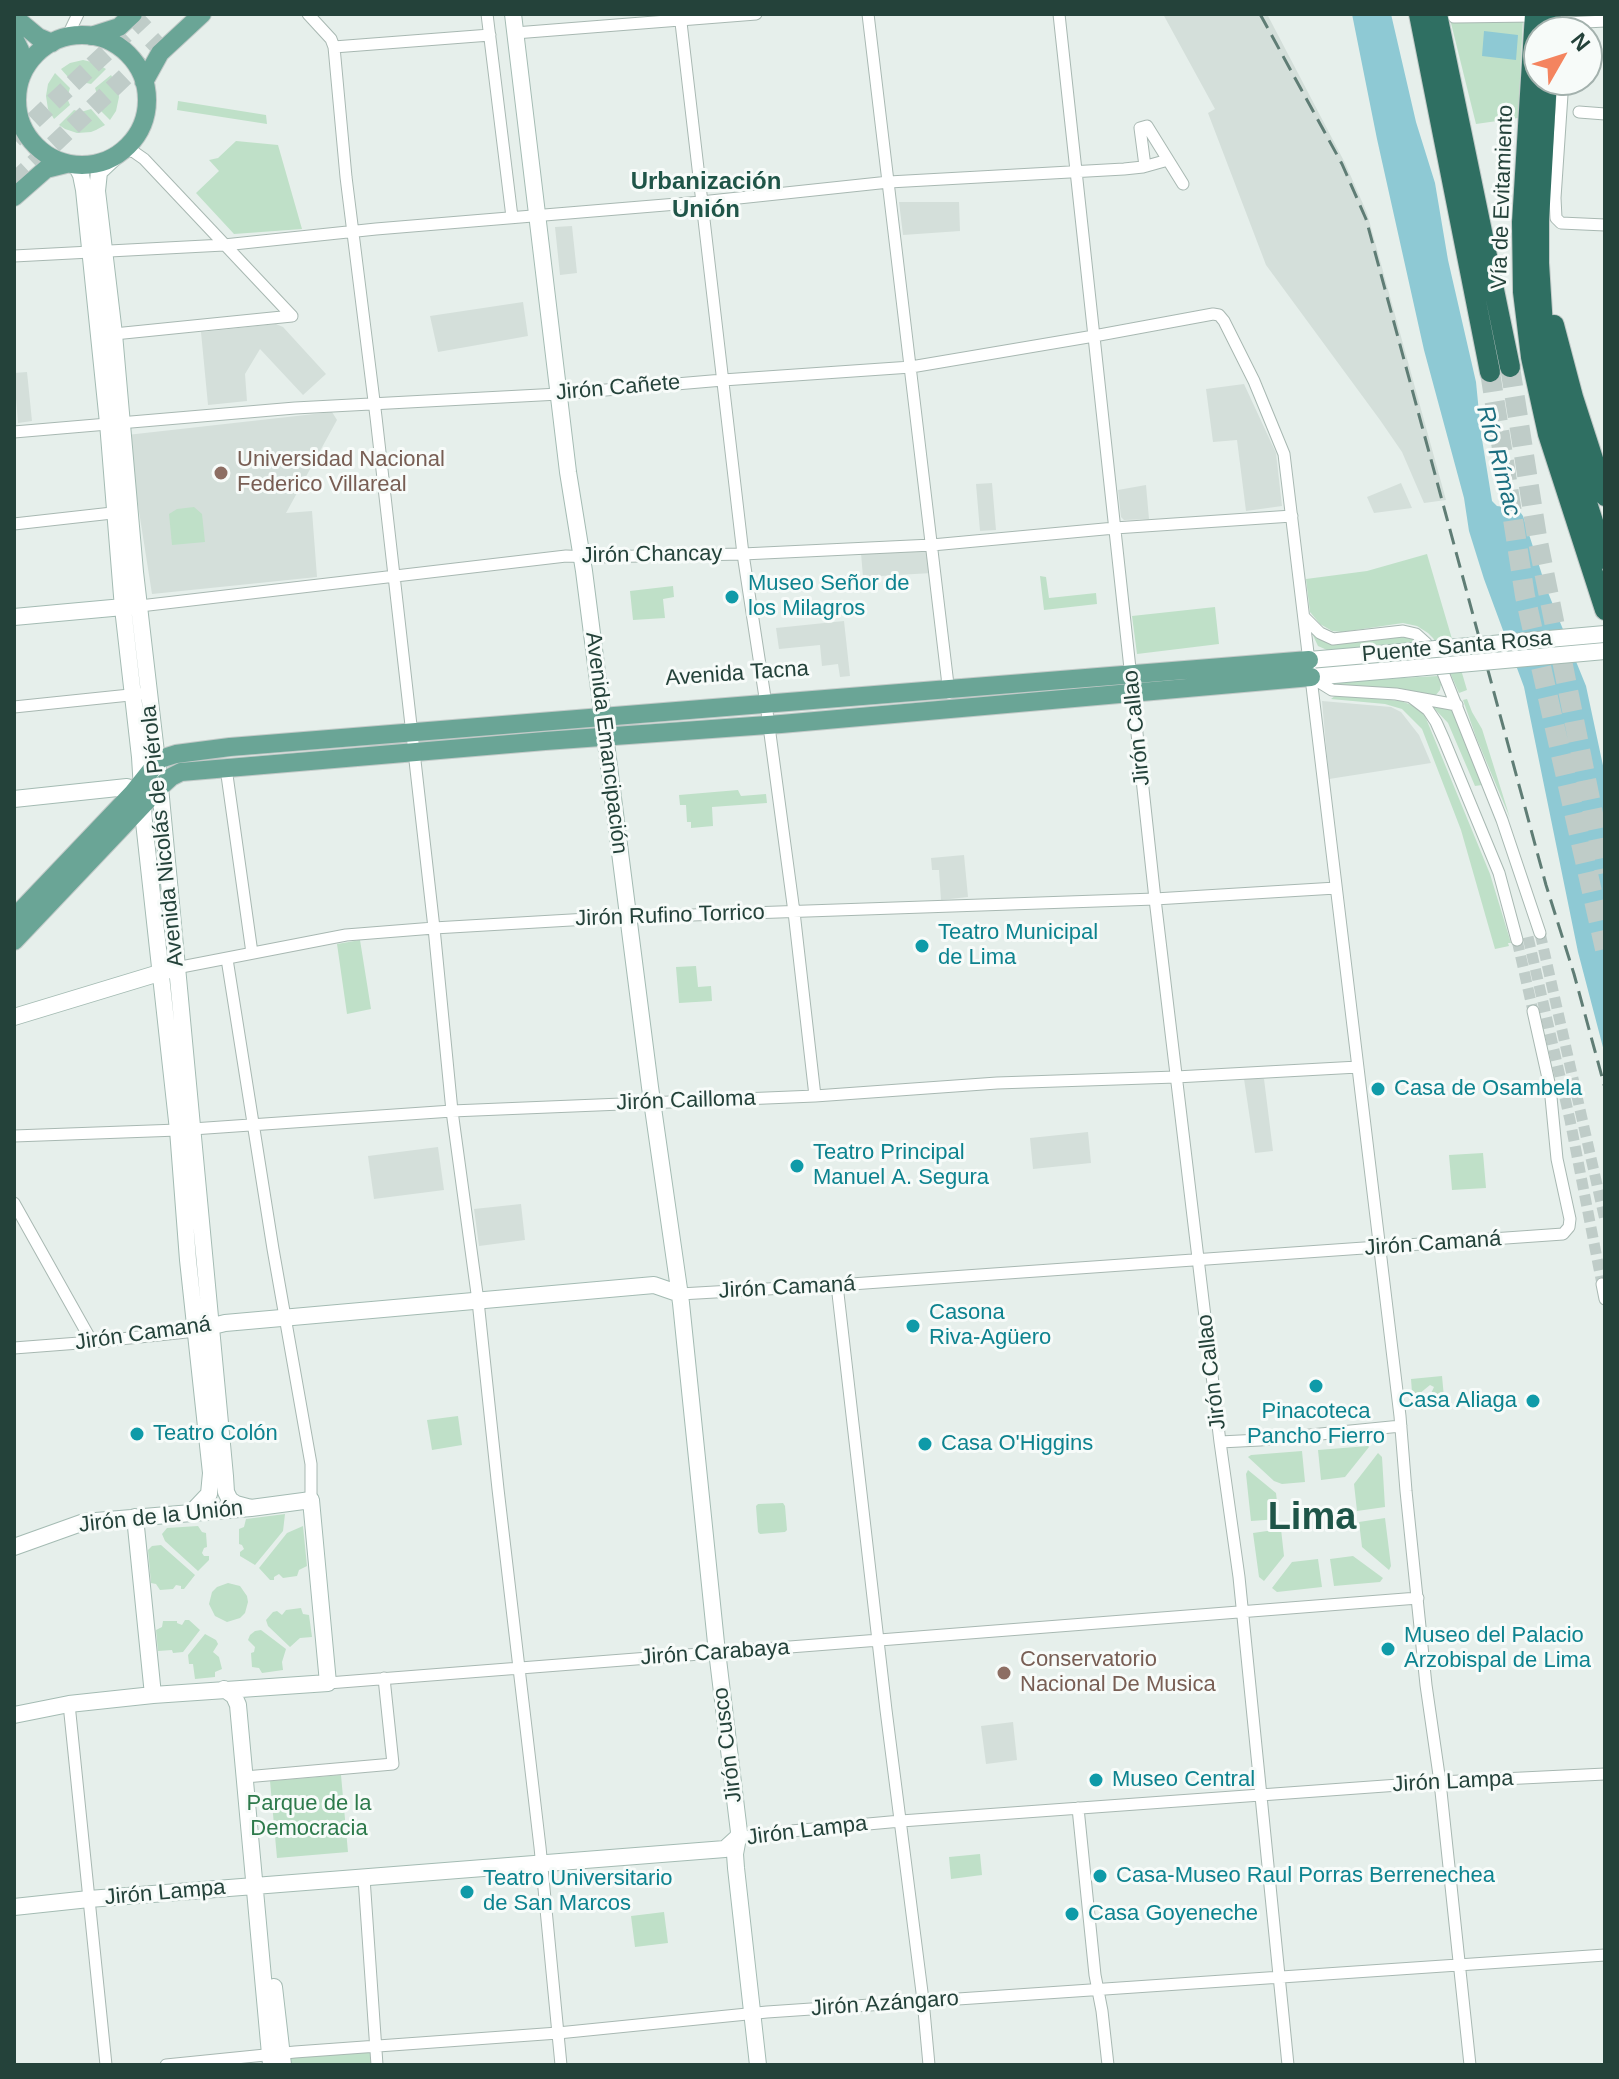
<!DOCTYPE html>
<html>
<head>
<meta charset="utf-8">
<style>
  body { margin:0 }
  #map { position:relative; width:1619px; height:2079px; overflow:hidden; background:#e6efeb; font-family:Helvetica,sans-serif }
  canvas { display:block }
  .frame { position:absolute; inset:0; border:16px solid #24423a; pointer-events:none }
  .north { position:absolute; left:1523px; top:16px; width:80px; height:80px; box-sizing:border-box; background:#f7fbf9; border:2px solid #a3b1ad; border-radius:50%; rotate:51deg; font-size:22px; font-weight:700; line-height:32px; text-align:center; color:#24423a }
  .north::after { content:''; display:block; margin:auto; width:28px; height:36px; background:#f4845f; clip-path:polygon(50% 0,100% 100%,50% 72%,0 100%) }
</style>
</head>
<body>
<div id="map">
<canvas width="1619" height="2079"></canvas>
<div class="frame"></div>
<div class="north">N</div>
</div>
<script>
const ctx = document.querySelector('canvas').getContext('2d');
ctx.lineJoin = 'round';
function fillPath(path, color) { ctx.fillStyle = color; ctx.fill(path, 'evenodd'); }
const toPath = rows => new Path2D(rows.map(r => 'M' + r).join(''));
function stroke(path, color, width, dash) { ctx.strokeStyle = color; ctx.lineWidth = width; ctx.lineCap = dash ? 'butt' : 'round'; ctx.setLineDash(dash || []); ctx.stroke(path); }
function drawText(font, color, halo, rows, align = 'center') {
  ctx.font = font + ' Helvetica,sans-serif'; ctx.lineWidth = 6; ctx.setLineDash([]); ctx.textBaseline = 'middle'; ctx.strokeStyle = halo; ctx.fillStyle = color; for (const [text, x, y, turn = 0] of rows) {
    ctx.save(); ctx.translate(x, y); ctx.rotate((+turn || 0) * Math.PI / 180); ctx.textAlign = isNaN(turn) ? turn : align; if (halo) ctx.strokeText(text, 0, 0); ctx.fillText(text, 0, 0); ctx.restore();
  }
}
fillPath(toPath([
  [1163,14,1267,14,1345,163,1367,213,1446,500,1424,503,1402,452,1380,420,1266,265,1208,113,1215,109],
  [899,202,959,202,960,231,903,235],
  [572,226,577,273,560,275,555,227],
  [523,302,528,336,438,352,430,316],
  [276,324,283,327,326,374,303,395,260,349,245,374,247,401,208,405,201,332],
  [27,372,32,421,18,423,14,373],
  [1244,384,1276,453,1282,506,1246,511,1237,440,1213,442,1206,389],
  [332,412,337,420,286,513,312,511,317,577,152,594,127,435],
  [992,483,996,530,980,531,976,484],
  [1401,483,1412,508,1374,513,1367,497],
  [1146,485,1149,519,1124,520,1121,517,1118,490],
  [930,550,932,573,863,577,861,553],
  [844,621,850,676,840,677,838,664,822,666,820,645,779,649,776,628],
  [1322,701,1391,707,1401,712,1419,735,1431,763,1329,779],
  [964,855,968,897,941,900,939,870,932,870,931,858],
  [1244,1079,1264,1079,1273,1151,1255,1153],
  [1088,1132,1091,1163,1033,1169,1030,1138],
  [438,1147,444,1190,374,1199,368,1156],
  [521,1204,525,1240,479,1246,474,1209],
  [1013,1722,1017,1760,986,1764,981,1726]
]), '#d4dfda');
fillPath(toPath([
  [1450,19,1523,19,1518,118,1476,124],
  [83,60,96,63,106,69,91,84,82,82,74,84,61,69,70,63],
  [55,73,70,88,67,98,70,105,54,119,48,109,46,96,48,84],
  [111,75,117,85,119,97,116,111,110,120,95,105,98,97,95,88],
  [178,101,266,115,267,124,177,110],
  [91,109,105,125,96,130,91,132,77,133,65,129,59,125,74,110,81,112],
  [236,141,278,145,302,229,234,234,196,193,219,171,209,160,218,158],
  [194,507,202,514,205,542,172,545,169,514,177,509],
  [1427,554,1467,690,1459,693,1441,652,1433,638,1428,633,1417,626,1403,623,1342,632,1332,631,1320,624,1310,612,1306,579,1367,571],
  [1040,576,1046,577,1049,598,1096,593,1097,604,1044,610],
  [673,586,674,597,663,599,665,618,633,620,630,591],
  [1215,607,1219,644,1137,654,1132,616],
  [1310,629,1317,635,1397,636,1414,638,1420,644,1327,650,1318,646],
  [1438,676,1441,684,1440,690,1435,696,1404,689,1330,685,1328,682],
  [1336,695,1401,701,1414,706,1425,716,1490,874,1511,943,1508,943,1509,946,1495,949,1461,830,1422,729,1402,709,1385,704,1331,699],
  [1467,699,1472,712,1482,729,1510,818,1476,737,1463,700],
  [1430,704,1454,709,1482,785,1475,786,1448,723],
  [738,790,741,796,766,794,767,803,712,807,713,826,691,828,691,822,687,822,686,805,680,805,679,795],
  [360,940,371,1009,347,1014,337,944],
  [696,966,698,987,711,986,712,1001,679,1003,676,967],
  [1483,1153,1486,1188,1452,1190,1449,1155],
  [1442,1376,1445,1408,1418,1410,1424,1402,1427,1402,1434,1387,1430,1385,1419,1394,1420,1398,1413,1406,1411,1379],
  [458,1416,462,1445,432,1450,427,1420],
  [1368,1446,1369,1447,1345,1477,1321,1480,1318,1450],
  [1302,1451,1305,1482,1282,1484,1274,1481,1248,1457,1251,1455],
  [1378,1453,1382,1457,1385,1507,1357,1511,1354,1484],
  [1248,1470,1276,1493,1279,1519,1251,1521,1246,1474],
  [783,1503,785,1506,787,1530,785,1532,760,1534,758,1532,756,1506,758,1504],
  [285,1514,283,1531,255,1565,240,1556,240,1552,244,1549,242,1545,239,1544,239,1529,244,1527,246,1519],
  [1385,1518,1391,1566,1389,1570,1362,1547,1359,1522],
  [198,1526,202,1532,206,1533,207,1547,204,1548,202,1553,204,1556,209,1556,209,1560,198,1571,165,1541,162,1534,167,1528],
  [303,1526,307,1566,299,1570,297,1576,283,1578,279,1574,274,1577,274,1580,270,1580,259,1568,287,1533],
  [1281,1529,1284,1556,1264,1581,1259,1577,1253,1533],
  [161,1545,195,1575,184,1589,181,1589,181,1586,176,1585,173,1589,160,1590,156,1584,151,1583,148,1550,152,1546],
  [1353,1556,1383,1578,1380,1582,1334,1586,1330,1559],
  [1318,1559,1322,1587,1277,1592,1272,1588,1292,1562],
  [228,1583,240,1586,247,1596,248,1602,245,1613,240,1618,227,1622,215,1616,209,1604,212,1592,217,1587],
  [301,1608,303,1614,309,1615,312,1637,300,1638,290,1647,268,1626,266,1620,273,1612,277,1611,282,1615,286,1610],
  [185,1620,189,1620,200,1630,183,1652,173,1653,172,1650,158,1651,156,1630,162,1627,163,1621,177,1621,177,1623,182,1625],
  [261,1630,286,1649,282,1662,283,1670,262,1673,259,1668,252,1667,251,1653,254,1652,255,1647,248,1640,250,1635,255,1631],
  [205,1634,216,1640,218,1644,213,1652,219,1657,222,1669,215,1672,215,1677,195,1679,193,1664,189,1664,188,1655],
  [341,1775,348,1852,277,1858,270,1781],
  [980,1854,982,1875,951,1879,949,1857],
  [664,1912,668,1943,635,1947,631,1916],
  [368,2051,371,2053,372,2065,288,2065,289,2058,291,2057]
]), '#bfe0c8');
fillPath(toPath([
  [1352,14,1391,14,1416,122,1435,183,1448,260,1476,382,1481,433,1492,501,1497,506,1518,509,1523,516,1547,590,1586,686,1605,775,1605,1055,1578,952,1524,687,1484,579,1469,531,1464,498,1424,350,1377,139],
  [1484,31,1518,35,1516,60,1482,56]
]), '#8ec9d4');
stroke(toPath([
  [1540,933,1605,1220],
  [1528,937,1570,1120,1602,1284],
  [1517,940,1533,1011]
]), '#bfccc8', 11, [11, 5.5]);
stroke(toPath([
  [14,139,147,14],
  [14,182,166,38]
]), '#bfccc8', 18, [18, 9]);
stroke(toPath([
  [1510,367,1537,537,1605,873],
  [1490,372,1525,596,1605,949]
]), '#bfccc8', 20, [20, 10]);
const street = toPath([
  [308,14,331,39,334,47,346,177,376,417,434,928,452,1111,478,1301,498,1489,540,1847,561,2065],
  [487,14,512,217],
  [680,14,743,554,766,704,794,912,815,1096],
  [868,14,949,693],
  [1059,14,1155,899,1220,1442,1239,1577,1288,2065],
  [1454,17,1535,16],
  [1567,23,1605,21],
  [515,33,756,14],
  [67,37,78,14],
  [334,47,490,35],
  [1563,80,1555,198,1556,218,1561,223,1605,225],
  [1579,112,1605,114],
  [125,149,134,152,144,159,292,316],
  [1145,166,1140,128,1147,126,1183,184],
  [14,256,224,245,376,229,701,202,889,182,1124,169,1143,167,1168,160],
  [114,334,292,316],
  [14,432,295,408,559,394,723,380,911,367,1094,336,1213,314,1219,315,1224,321,1254,381,1284,454,1400,1416,1406,1491,1426,1685,1440,1782,1470,2065],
  [14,524,121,512],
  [140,606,566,556,591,557,743,554,932,545,1115,528,1292,516],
  [1304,617,1320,633,1333,639,1403,631,1416,634,1426,643,1442,670,1502,820,1540,933],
  [1311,677,1332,690,1396,694,1457,705],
  [1411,697,1428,710,1436,722,1444,740,1499,873,1517,940],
  [14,707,149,693],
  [226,768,252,953],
  [227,959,273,1249,311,1464,311,1500],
  [176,968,346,935,434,928,605,918,1155,899,1336,888],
  [14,1136,178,1130,452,1111,815,1096,997,1083,1176,1077,1358,1067],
  [14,1203,92,1342],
  [1602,1284,1605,1299],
  [837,1285,886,1710,923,2000,929,2065],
  [680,1294,837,1285,1563,1234,1569,1227,1570,1219,1557,1159,1550,1087,1533,1011],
  [14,1348,92,1342,196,1331],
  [1220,1442,1260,1440,1401,1426],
  [328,1683,1418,1598],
  [69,1704,106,2065],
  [245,1777,393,1764,384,1678],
  [1078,1808,1095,1975,1102,2011,1108,2065],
  [737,1838,791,1831,901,1821,1440,1782,1605,1774],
  [364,1878,377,2065],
  [166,2065,295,2052,558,2033,767,2012,1605,1955]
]);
const secondary = toPath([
  [513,14,568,472,584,571,650,1087,681,1303,716,1643,739,1832,735,1854,736,1868,758,2065],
  [14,85,19,83],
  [115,157,99,172,97,191,114,334,135,572,160,787,225,1476,226,1492,230,1500,236,1504,251,1508],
  [76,165,81,175,84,190,108,423,123,608,140,757,144,822,178,1130,188,1260,211,1473,209,1494,191,1513],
  [14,617,134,606],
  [1309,660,1413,651],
  [1311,677,1415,668],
  [14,799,127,787],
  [14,1017,169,970],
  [201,1329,225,1323,654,1285,680,1294],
  [135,1517,153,1695],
  [14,1547,84,1522,251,1508,311,1500,328,1683,153,1695,69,1704,14,1715],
  [224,1689,234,1696,238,1705,271,2065],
  [14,1907,89,1899,725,1849,737,1838],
  [274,1987,283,2065]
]);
const primary = toPath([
  [14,17,38,37,52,43],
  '17 100a65 65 0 1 1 130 0a65 65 0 1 1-130 0Z',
  [91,36,119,27,133,14],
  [14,38,20,50,22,75],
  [144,82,160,53,202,14],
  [14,197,46,169,66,164],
  [14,918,132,794,160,759,176,754,230,747,1309,660],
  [14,941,160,787,171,777,181,772,545,741,781,724,1311,677]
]);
const highway = toPath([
  [1419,14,1490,372],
  [1437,14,1510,367],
  [1535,14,1522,222,1523,292,1531,357,1548,434,1605,610],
  [1550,32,1551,14],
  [1547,80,1539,221,1539,263,1543,327,1547,356,1566,437,1605,559],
  [1554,325,1573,397,1605,496]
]);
stroke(street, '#a8b8b2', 13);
stroke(secondary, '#a4bbb3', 18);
stroke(primary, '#c2cac8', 20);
stroke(highway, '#c2cac8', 22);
stroke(street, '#fff', 11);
stroke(secondary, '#fff', 16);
stroke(primary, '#6aa596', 18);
stroke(highway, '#2f6f62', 20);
stroke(toPath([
  [1260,14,1342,164,1366,219,1546,885,1574,974,1605,1088]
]), '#5f7d75', 3, [16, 8]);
const secondaryBridge = toPath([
  [1413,651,1605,634],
  [1415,668,1605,651]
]);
stroke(secondaryBridge, '#a4bbb3', 18, []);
stroke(secondaryBridge, '#fff', 16);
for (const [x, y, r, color] of [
  [221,473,8,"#8d6e63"],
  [732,597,8,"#0f9aa8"],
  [922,946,8,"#0f9aa8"],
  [1378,1089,8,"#0f9aa8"],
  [797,1166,8,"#0f9aa8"],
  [913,1326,8,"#0f9aa8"],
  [1316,1386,8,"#0f9aa8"],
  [1533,1401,8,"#0f9aa8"],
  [137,1434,8,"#0f9aa8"],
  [925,1444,8,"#0f9aa8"],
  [1388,1649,8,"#0f9aa8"],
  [1004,1673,8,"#8d6e63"],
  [1096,1780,8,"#0f9aa8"],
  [1100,1876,8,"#0f9aa8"],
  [467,1892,8,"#0f9aa8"],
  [1072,1914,8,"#0f9aa8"]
]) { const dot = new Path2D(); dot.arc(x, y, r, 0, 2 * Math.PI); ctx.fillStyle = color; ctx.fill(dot); stroke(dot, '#f7fbf9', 3); }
drawText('22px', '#24423a', '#f7fbf9', [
  ["Vía de Evitamiento",1503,197,-88],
  ["Jirón Cañete",618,388,-5],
  ["Jirón Chancay",652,555,-1],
  ["Puente Santa Rosa",1457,647,-5],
  ["Avenida Tacna",737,674,-4],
  ["Jirón Callao",1137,728,-96],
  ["Avenida Emancipación",606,743,83],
  ["Avenida Nicolás de Piérola",163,836,-96],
  ["Jirón Rufino Torrico",670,916,-2],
  ["Jirón Cailloma",686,1101,-2],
  ["Jirón Camaná",1433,1244,-4],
  ["Jirón Camaná",787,1288,-3],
  ["Jirón Camaná",143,1334,-8],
  ["Jirón Callao",1212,1372,-97],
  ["Jirón de la Unión",161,1517,-6],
  ["Jirón Carabaya",715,1653,-4],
  ["Jirón Cusco",728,1745,-97],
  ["Jirón Lampa",1453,1782,-3],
  ["Jirón Lampa",807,1831,-7],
  ["Jirón Lampa",165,1893,-5],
  ["Jirón Azángaro",885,2004,-4]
]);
drawText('22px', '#785e54', '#f7fbf9', [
  ["Universidad Nacional",237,460],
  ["Federico Villareal",237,485],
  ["Conservatorio",1020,1660],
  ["Nacional De Musica",1020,1685]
], 'left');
drawText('22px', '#0d838f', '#f7fbf9', [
  ["Museo Señor de",748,584],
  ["los Milagros",748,609],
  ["Teatro Municipal",938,933],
  ["de Lima",938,958],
  ["Casa de Osambela",1394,1089],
  ["Teatro Principal",813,1153],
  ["Manuel A. Segura",813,1178],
  ["Casona",929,1313],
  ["Riva-Agüero",929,1338],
  ["Casa Aliaga",1517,1401,"right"],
  ["Pinacoteca",1316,1412,"center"],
  ["Pancho Fierro",1316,1437,"center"],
  ["Teatro Colón",153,1434],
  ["Casa O'Higgins",941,1444],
  ["Museo del Palacio",1404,1636],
  ["Arzobispal de Lima",1404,1661],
  ["Museo Central",1112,1780],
  ["Casa-Museo Raul Porras Berrenechea",1116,1876],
  ["Teatro Universitario",483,1879],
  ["de San Marcos",483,1904],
  ["Casa Goyeneche",1088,1914]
], 'left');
drawText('22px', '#2d7a4b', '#f7fbf9', [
  ["Parque de la",309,1804],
  ["Democracia",309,1829]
]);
drawText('bold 24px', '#1f5548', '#f7fbf9', [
  ["Urbanización",706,182],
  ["Unión",706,210]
]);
drawText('italic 24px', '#1c6f80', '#f7fbf9', [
  ["Río Rímac",1498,461,75]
]);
drawText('bold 38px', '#1f5548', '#f7fbf9', [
  ["Lima",1312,1519]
]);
</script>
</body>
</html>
